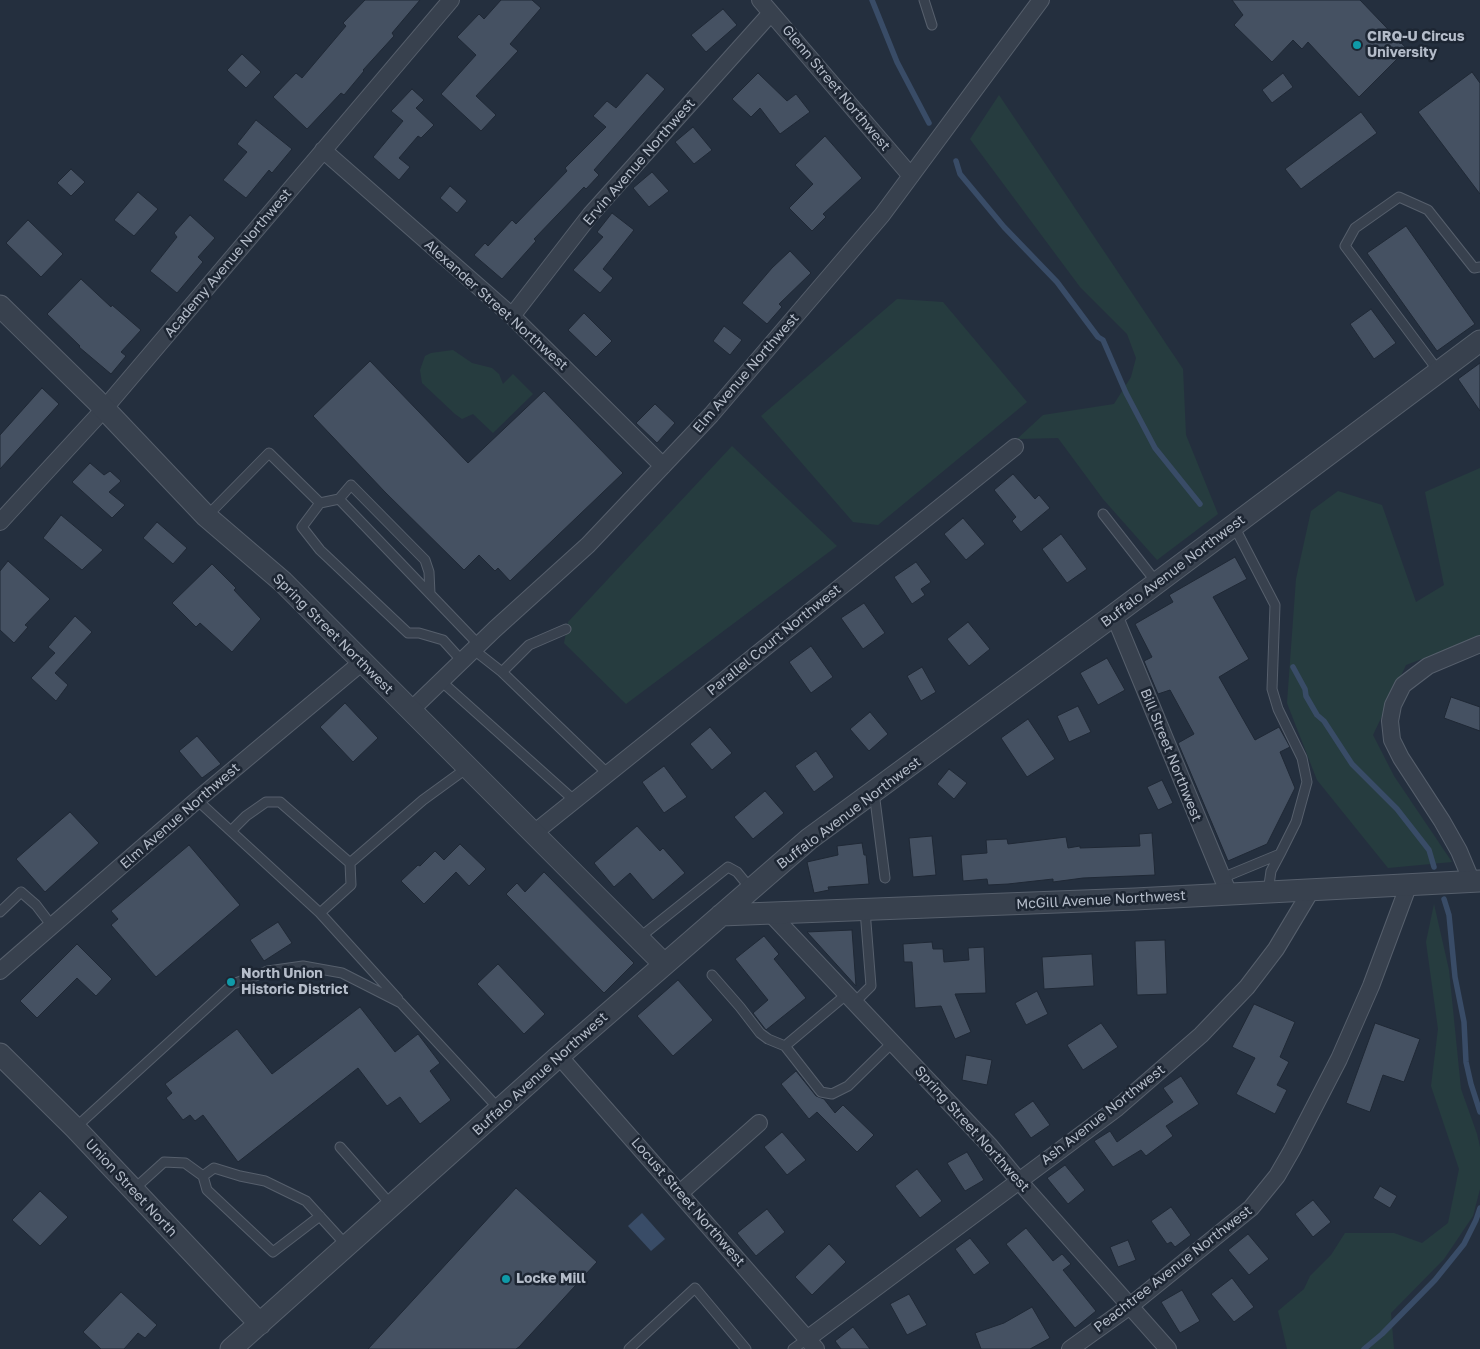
<!DOCTYPE html>
<html>
<head>
<meta charset="utf-8">
<style>
  body { margin:0 }
  canvas { display:block; background:#242f3e }
</style>
</head>
<body>
<canvas width="1480" height="1349"></canvas>
<script>
const ctx = document.querySelector('canvas').getContext('2d');
ctx.lineJoin = 'round';
function fillPath(path, color) { ctx.fillStyle = color; ctx.fill(path, 'evenodd'); }
const toPath = rows => new Path2D(rows.map(r => 'M' + r).join(''));
function stroke(path, color, width, dash) { ctx.strokeStyle = color; ctx.lineWidth = width; ctx.lineCap = dash ? 'butt' : 'round'; ctx.setLineDash(dash || []); ctx.stroke(path); }
function drawText(font, color, halo, rows, align = 'center') {
  ctx.font = font + ' "Golos Text",sans-serif'; ctx.lineWidth = 5; ctx.setLineDash([]); ctx.textBaseline = 'middle'; ctx.strokeStyle = halo; ctx.fillStyle = color; for (const [text, x, y, turn = 0] of rows) {
    ctx.save(); ctx.translate(x, y); ctx.rotate((+turn || 0) * Math.PI / 180); ctx.textAlign = isNaN(turn) ? turn : align; if (halo) ctx.strokeText(text, 0, 0); ctx.fillText(text, 0, 0); ctx.restore();
  }
}
fillPath(toPath([
  [999,95,1183,369,1186,435,1218,514,1157,560,1103,499,1058,438,1017,439,1043,415,1114,404,1131,377,1136,358,1127,334,1080,287,970,139],
  [897,299,943,302,1027,402,878,525,853,522,761,416],
  [453,350,472,363,492,368,499,374,503,384,513,374,533,394,493,433,473,414,462,419,455,414,422,383,420,370,425,356,431,353],
  [732,446,837,546,626,704,564,643,568,622],
  [1480,468,1480,637,1406,665,1373,735,1394,776,1452,862,1388,868,1317,780,1287,703,1296,579,1311,511,1338,491,1382,505,1416,602,1444,585,1425,492],
  [1434,904,1449,970,1461,1089,1477,1134,1480,1147,1480,1189,1473,1216,1444,1259,1391,1313,1394,1349,1287,1349,1278,1311,1304,1289,1310,1276,1331,1255,1345,1233,1394,1233,1422,1243,1448,1223,1459,1169,1431,1086,1438,1029,1426,942]
]), '#263c3f');
fillPath(toPath([
  [642,1213,665,1239,651,1251,628,1226]
]), '#394c67');
stroke(toPath([
  [872,0,897,62,929,123],
  [956,161,960,174,1004,227,1057,282,1098,337,1103,340,1126,393,1155,448,1200,504],
  [1293,667,1305,689,1306,696,1317,715,1324,721,1352,764,1397,809,1429,850,1434,867],
  [1444,899,1449,915,1455,977,1464,1022,1466,1062,1471,1084,1480,1112],
  [1364,1349,1382,1334,1435,1280,1464,1244,1476,1220,1480,1208]
]), '#394c67', 5.5);
const building = toPath([
  [365,0,420,0,392,33,394,36,363,70,364,71,344,95,341,93,307,129,273,97,296,73,302,78,346,26,343,23,365,0],
  [501,0,532,0,541,8,510,44,518,51,476,96,496,115,481,131,441,94,476,55,457,37,479,14,484,19,501,0],
  [1232,0,1360,0,1407,49,1359,97,1308,42,1302,49,1293,40,1272,62,1234,25,1243,15,1232,0],
  [723,9,737,25,706,52,691,35,723,9],
  [242,54,261,72,246,88,227,70,242,54],
  [1472,72,1480,83,1480,194,1418,112,1472,72],
  [647,73,665,89,594,170,599,175,586,189,584,187,534,239,536,241,502,279,474,255,485,243,488,246,512,220,516,224,567,171,565,168,606,127,593,116,607,101,616,108,647,73],
  [758,73,787,101,796,94,810,112,780,134,760,108,751,117,732,99,758,73],
  [1283,73,1293,87,1272,103,1262,90,1283,73],
  [412,89,424,100,416,108,434,125,421,138,418,136,399,158,410,167,399,180,373,157,403,121,391,111,412,89],
  [1361,112,1377,133,1301,189,1285,169,1361,112],
  [256,120,292,149,272,173,269,170,246,198,223,180,247,152,237,144,256,120],
  [693,127,712,150,694,164,675,142,693,127],
  [825,136,862,178,823,214,826,217,812,231,789,208,813,184,795,165,825,136],
  [71,169,85,182,71,196,57,183,71,169],
  [652,172,669,191,649,207,633,188,652,172],
  [450,186,467,201,457,213,440,198,450,186],
  [138,192,158,209,134,236,114,220,138,192],
  [612,213,634,230,603,269,613,278,600,293,573,270,603,237,597,232,612,213],
  [190,215,215,238,198,257,203,262,177,293,150,271,177,237,174,233,190,215],
  [28,220,63,254,41,277,6,243,28,220],
  [1406,226,1475,324,1437,351,1367,253,1406,226],
  [790,251,811,273,779,304,782,307,767,324,742,303,772,268,790,251],
  [81,279,111,307,112,305,141,330,121,352,126,356,111,374,79,347,80,346,47,314,81,279],
  [1371,309,1396,343,1374,359,1350,324,1371,309],
  [584,313,612,341,596,357,568,330,584,313],
  [724,326,742,340,730,355,713,341,724,326],
  [370,361,468,463,544,391,623,473,510,581,498,568,495,571,479,555,464,570,385,492,313,416,370,361],
  [1480,363,1480,411,1458,379,1480,363],
  [42,388,59,404,0,469,0,435,42,388],
  [655,404,675,423,657,443,636,423,655,404],
  [90,463,104,475,110,471,121,481,109,492,125,505,112,518,72,482,90,463],
  [1013,474,1035,499,1039,495,1050,508,1021,532,1012,521,1016,517,994,490,1013,474],
  [61,515,103,550,82,570,43,538,61,515],
  [963,518,985,544,966,560,944,534,963,518],
  [157,522,187,548,173,564,143,538,157,522],
  [1061,534,1087,569,1067,583,1042,549,1061,534],
  [1235,557,1247,579,1213,597,1249,659,1219,677,1255,740,1279,727,1290,747,1280,752,1295,788,1267,844,1228,861,1178,743,1194,734,1170,690,1158,694,1144,661,1152,657,1135,624,1173,602,1169,595,1235,557],
  [8,561,50,599,25,625,28,627,14,643,0,630,0,571,8,561],
  [916,562,931,582,921,589,925,595,912,604,894,577,916,562],
  [212,564,236,588,234,590,261,619,232,652,200,623,196,627,172,603,212,564],
  [864,603,885,633,863,649,841,618,864,603],
  [75,616,92,632,55,673,68,685,56,701,31,678,55,653,48,647,75,616],
  [968,622,990,649,969,666,947,639,968,622],
  [811,646,833,677,811,693,789,662,811,646],
  [1107,658,1125,690,1098,705,1080,673,1107,658],
  [922,667,936,692,921,701,907,676,922,667],
  [1451,697,1480,707,1480,731,1444,718,1451,697],
  [345,703,378,738,353,762,320,727,345,703],
  [1078,706,1091,732,1069,742,1057,716,1078,706],
  [870,712,888,734,869,751,850,729,870,712],
  [1028,719,1055,759,1027,777,1001,738,1028,719],
  [710,727,732,753,712,770,690,744,710,727],
  [197,736,221,764,202,778,179,751,197,736],
  [816,751,834,777,814,792,795,766,816,751],
  [664,766,687,797,664,813,642,782,664,766],
  [949,769,967,783,954,799,937,784,949,769],
  [1162,780,1173,803,1158,810,1147,787,1162,780],
  [765,791,784,813,753,839,734,817,765,791],
  [70,812,99,843,45,892,16,859,70,812],
  [637,826,660,851,663,848,685,873,653,900,630,873,614,887,594,863,637,826],
  [1152,833,1155,875,1083,878,1053,882,1053,879,1008,884,988,885,987,879,963,881,961,855,987,853,986,840,1007,839,1008,844,1066,837,1068,848,1080,846,1080,848,1140,846,1139,834,1152,833],
  [932,836,936,875,913,877,909,838,932,836],
  [862,843,864,855,866,855,869,884,828,887,829,890,814,893,807,862,838,855,837,846,862,843],
  [460,844,486,869,469,886,456,872,424,904,401,881,418,865,420,866,435,851,444,860,460,844],
  [189,845,240,905,156,977,111,925,118,919,111,911,189,845],
  [544,872,634,963,604,993,506,894,517,883,525,892,544,872],
  [278,922,292,943,264,961,250,940,278,922],
  [852,930,856,986,807,932,852,930],
  [764,936,779,954,774,959,806,998,766,1030,753,1013,768,1000,735,959,764,936],
  [1165,940,1167,994,1137,995,1135,941,1165,940],
  [932,942,933,949,943,949,944,962,969,960,968,948,984,947,986,993,955,994,971,1032,955,1039,941,1006,915,1008,912,962,904,962,903,944,932,942],
  [77,944,112,979,96,996,77,978,37,1018,20,1001,77,944],
  [1092,954,1094,986,1044,989,1042,957,1092,954],
  [498,964,545,1014,524,1034,477,984,498,964],
  [678,980,713,1020,673,1056,637,1016,678,980],
  [1037,991,1048,1014,1026,1025,1015,1003,1037,991],
  [1254,1004,1295,1022,1280,1057,1289,1062,1277,1085,1287,1090,1275,1114,1236,1094,1255,1058,1232,1047,1254,1004],
  [360,1007,395,1052,418,1034,440,1063,430,1071,451,1100,420,1124,400,1097,387,1106,358,1068,238,1162,203,1115,195,1121,190,1115,183,1120,166,1098,172,1093,165,1084,237,1029,272,1074,360,1007],
  [1101,1023,1118,1047,1083,1070,1067,1045,1101,1023],
  [1375,1023,1420,1039,1404,1082,1383,1075,1370,1112,1346,1103,1375,1023],
  [966,1055,992,1060,987,1085,962,1080,966,1055],
  [796,1071,816,1096,824,1099,835,1113,843,1105,874,1135,857,1152,817,1112,809,1119,781,1084,796,1071],
  [1181,1076,1199,1104,1166,1126,1173,1136,1146,1156,1141,1150,1113,1167,1094,1141,1110,1131,1117,1142,1173,1102,1163,1088,1181,1076],
  [1033,1101,1050,1125,1031,1138,1014,1114,1033,1101],
  [782,1132,806,1160,787,1175,764,1147,782,1132],
  [967,1152,984,1180,965,1191,947,1163,967,1152],
  [1065,1165,1085,1190,1068,1204,1047,1178,1065,1165],
  [917,1169,942,1201,920,1218,895,1186,917,1169],
  [1380,1186,1397,1196,1390,1208,1373,1198,1380,1186],
  [516,1188,597,1262,519,1347,516,1349,368,1349,516,1188],
  [40,1191,68,1217,40,1246,12,1220,40,1191],
  [1313,1200,1331,1222,1313,1237,1295,1214,1313,1200],
  [1171,1207,1191,1235,1175,1247,1171,1242,1167,1244,1151,1221,1171,1207],
  [767,1209,785,1232,756,1256,737,1233,767,1209],
  [1026,1228,1053,1261,1062,1254,1071,1264,1063,1270,1096,1311,1075,1328,1006,1244,1026,1228],
  [1248,1234,1269,1259,1249,1275,1228,1250,1248,1234],
  [970,1238,990,1263,974,1275,955,1249,970,1238],
  [1128,1240,1136,1260,1118,1267,1110,1247,1128,1240],
  [829,1244,846,1262,812,1295,795,1277,829,1244],
  [1232,1278,1254,1307,1234,1322,1211,1294,1232,1278],
  [1182,1290,1200,1321,1180,1333,1161,1302,1182,1290],
  [121,1292,157,1325,145,1338,138,1333,124,1349,101,1349,83,1332,121,1292],
  [909,1294,927,1325,907,1335,890,1304,909,1294],
  [1032,1307,1050,1338,1030,1349,981,1349,975,1333,1004,1323,1032,1307],
  [853,1327,870,1349,841,1349,835,1341,853,1327]
]);
fillPath(building, '#455162');
stroke(building, '#1f2835', 1);
const service = toPath([
  [924,0,932,25],
  [1439,372,1345,246,1355,228,1399,197,1428,210,1474,268,1480,267],
  [339,499,351,485,425,560,429,572,430,594],
  [1103,514,1157,583],
  [207,516,269,453,320,503],
  [474,650,502,672,608,774],
  [462,661,443,640,419,633,408,633,320,550,302,527,320,503,339,499,479,645],
  [502,672,529,645,566,629],
  [441,681,575,801],
  [874,792,885,878],
  [197,800,320,913,398,999],
  [231,831,246,816,266,802,280,802,350,863],
  [1222,878,1280,854,1296,822,1307,782,1302,758,1278,709,1272,689,1275,605,1234,526],
  [1268,892,1271,871,1280,854],
  [0,912,21,892,36,905,52,926],
  [320,913,351,885,350,863,423,800,467,768],
  [639,938,728,867,737,872,751,889],
  [712,975,740,1007,760,1033,768,1039,785,1046,821,1092,832,1094,848,1086,893,1042],
  [855,1002,871,986,865,910],
  [785,1046,847,994],
  [75,1128,233,984,268,971,303,966,342,973,401,1003,499,1109],
  [340,1147,392,1206],
  [133,1190,164,1162,185,1163,203,1176],
  [320,1216,273,1252,207,1190,203,1176,214,1168,240,1176,265,1181,306,1201,347,1246],
  [629,1349,695,1288,746,1349],
  [793,1349,807,1339]
]);
const minor = toPath([
  [760,0,911,176],
  [323,150,512,316,663,466],
  [512,316,591,214,771,13],
  [0,522,104,409,451,0],
  [1114,615,1229,894],
  [410,711,495,629,588,545,711,415,882,215,1041,0],
  [534,833,1015,447],
  [1472,882,1459,851,1442,821,1401,758,1392,740,1390,721,1393,705,1403,685,1428,666,1480,644],
  [771,914,990,1146,1019,1181,1168,1349],
  [0,971,197,800,361,663],
  [559,1056,816,1349],
  [680,1193,759,1123],
  [807,1339,1117,1108,1201,1035,1247,987,1276,949,1312,889],
  [1070,1349,1130,1306,1251,1208,1277,1176,1292,1150,1339,1059,1371,986,1409,884]
]);
const tertiary = toPath([
  [0,306,97,401,206,516,283,582,664,964],
  [721,915,1135,899,1480,881],
  [0,1054,75,1128,260,1324],
  [231,1349,559,1056,809,839,1114,615,1480,341]
]);
stroke(service, '#565f6c', 11);
stroke(minor, '#565f6c', 18);
stroke(tertiary, '#565f6c', 23);
stroke(service, '#38414e', 9);
stroke(minor, '#38414e', 16);
stroke(tertiary, '#38414e', 21);
for (const [x, y, r, color] of [
  [1357,45,5,"#0f9aa8"],
  [231,982,5,"#0f9aa8"],
  [506,1279,5,"#0f9aa8"]
]) { const dot = new Path2D(); dot.arc(x, y, r, 0, 2 * Math.PI); ctx.fillStyle = color; ctx.fill(dot); stroke(dot, '#1d2633', 2); }
drawText('bold 14px', '#b4bcc9', '#1d2633', [
  ["CIRQ-U Circus",1367,37],
  ["University",1367,53],
  ["North Union",241,974],
  ["Historic District",241,990],
  ["Locke Mill",516,1279]
], 'left');
drawText('14px', '#b4bcc9', '#1d2633', [
  ["Glenn Street Northwest",836,88,50],
  ["Ervin Avenue Northwest",639,162,-49],
  ["Academy Avenue Northwest",228,263,-50],
  ["Alexander Street Northwest",496,305,42],
  ["Elm Avenue Northwest",746,373,-49],
  ["Buffalo Avenue Northwest",1173,571,-37],
  ["Spring Street Northwest",333,634,45],
  ["Parallel Court Northwest",774,640,-39],
  ["Bill Street Northwest",1171,755,68],
  ["Buffalo Avenue Northwest",849,813,-37],
  ["Elm Avenue Northwest",180,816,-41],
  ["McGill Avenue Northwest",1101,900,-3],
  ["Buffalo Avenue Northwest",540,1074,-42],
  ["Ash Avenue Northwest",1103,1115,-38],
  ["Spring Street Northwest",972,1129,48],
  ["Union Street North",131,1188,47],
  ["Locust Street Northwest",688,1202,49],
  ["Peachtree Avenue Northwest",1173,1269,-38]
]);
</script>
</body>
</html>
